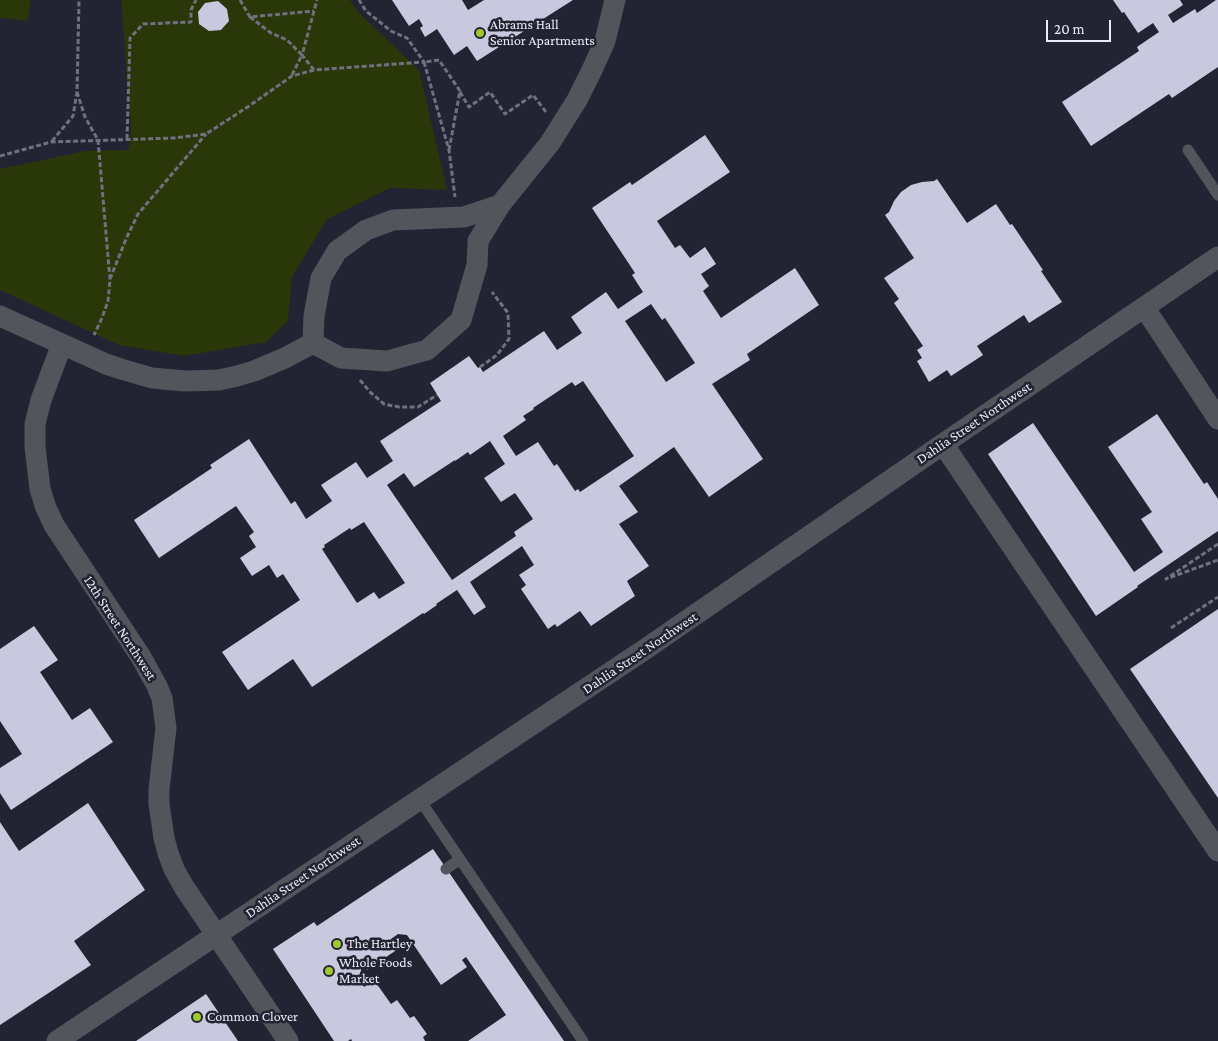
<!DOCTYPE html>
<html>
<head>
<meta charset="utf-8">
<style>
  body { margin:0 }
  #map { position:relative; width:1218px; height:1041px; overflow:hidden; background:#232333; font-family:"Crimson Pro",serif }
  canvas { display:block }
  .scale { position:absolute; left:1046px; top:20px; width:65px; height:22px; box-sizing:border-box; border:2px solid #ececf7; border-top:0; padding-left:6px; font-size:15px; line-height:18px; white-space:nowrap; color:#ececf7; -webkit-text-stroke:4px #232333; paint-order:stroke }
</style>
</head>
<body>
<div id="map">
<canvas width="1218" height="1041"></canvas>
<div class="scale">20 m</div>
</div>
<script>
const ctx = document.querySelector('canvas').getContext('2d');
ctx.lineJoin = 'round';
function fillPath(path, color) { ctx.fillStyle = color; ctx.fill(path, 'evenodd'); }
const toPath = rows => new Path2D(rows.map(r => 'M' + r).join(''));
function stroke(path, color, width, dash) { ctx.strokeStyle = color; ctx.lineWidth = width; ctx.lineCap = dash ? 'butt' : 'round'; ctx.setLineDash(dash || []); ctx.stroke(path); }
function drawText(font, color, halo, rows, align = 'center') {
  ctx.font = font + ' "Crimson Pro",serif'; ctx.lineWidth = 5; ctx.setLineDash([]); ctx.textBaseline = 'middle'; ctx.strokeStyle = halo; ctx.fillStyle = color; for (const [text, x, y, turn = 0] of rows) {
    ctx.save(); ctx.translate(x, y); ctx.rotate((+turn || 0) * Math.PI / 180); ctx.textAlign = isNaN(turn) ? turn : align; if (halo) ctx.strokeText(text, 0, 0); ctx.fillText(text, 0, 0); ctx.restore();
  }
}
fillPath(toPath([
  [0,0,31,0,27,21,0,18],
  [121,0,350,0,358,12,419,70,447,190,390,188,327,219,292,277,288,321,266,342,184,356,119,345,0,290,0,169,85,151,129,150,131,127]
]), '#2a3708');
fillPath(toPath([
  [392,0,462,0,468,10,484,0,573,0,477,61,467,46,454,55,437,29,425,37,420,28,423,26,419,19,409,26],
  [1113,0,1180,0,1183,5,1168,15,1173,23,1195,9,1197,13,1216,0,1218,0,1218,67,1172,98,1169,94,1091,146,1062,102,1139,51,1137,47,1159,32,1153,23,1138,33,1124,12,1122,13],
  [218,1,227,9,229,21,221,30,209,31,199,24,198,12,205,3],
  [705,135,730,172,657,221,675,248,680,245,690,258,705,247,716,264,701,274,709,286,703,291,721,318,795,268,819,305,747,354,750,360,712,384,763,459,709,497,674,447,619,486,638,512,619,524,649,566,627,581,635,596,591,626,580,611,557,627,555,624,548,629,521,589,526,585,519,575,534,565,522,546,470,582,486,607,474,615,457,590,436,604,437,605,424,614,423,613,312,687,293,659,248,690,222,652,300,600,283,574,277,578,269,565,252,576,240,558,256,547,249,536,254,532,236,506,159,558,134,520,212,468,210,465,249,439,291,504,295,501,306,519,332,501,321,485,356,462,367,478,393,461,380,441,441,401,430,383,469,356,478,368,480,367,483,372,544,331,557,350,582,333,571,317,606,292,618,309,643,292,632,275,635,273,592,208,630,182,632,185],
  [651,304,662,320,665,318,695,363,666,382,625,321],
  [583,381,634,456,580,492,578,489,575,491,557,464,554,466,538,442,516,456,503,436,526,420,523,416,534,409,533,408,572,382,575,386],
  [490,441,505,464,484,478,501,502,515,493,533,519,514,532,516,536,452,580,387,485,404,473,414,487,455,460,455,461,468,452,470,455],
  [364,522,405,583,379,599,374,592,357,603,322,549,325,547,324,545,350,528,351,530],
  [937,179,967,223,996,204,1010,225,1012,224,1043,270,1041,271,1062,302,1029,323,1024,315,977,346,983,355,951,376,947,370,929,382,917,361,922,358,917,350,923,346,894,303,899,299,884,278,914,258,885,215,889,212,894,201,901,192,911,185,922,182,934,181],
  [1157,414,1204,484,1207,482,1218,499,1218,531,1137,586,1138,587,1096,616,988,454,1033,423,1134,572,1163,552,1141,519,1152,512,1108,447],
  [1218,609,1218,798,1130,669],
  [34,626,58,660,40,672,72,720,90,708,113,742,11,810,0,793,0,768,22,754,0,721,0,649],
  [88,803,145,890,74,941,91,965,0,1025,0,822,19,851],
  [433,849,564,1041,468,1041,506,1015,466,957,462,960,467,967,441,985,407,935,398,934,391,939,398,949,367,970,365,966,361,969,360,979,364,987,374,980,391,1004,397,1000,410,1018,414,1016,427,1034,423,1037,425,1041,352,1041,351,1039,348,1041,334,1041,273,949,314,922,317,926],
  [206,994,238,1041,136,1041]
]), '#c8c9de');
stroke(toPath([
  [240,0,250,17],
  [314,70,302,55,317,0],
  [292,75,302,55,287,40,271,33,250,17,314,11],
  [77,92,85,117,98,140,110,280,108,301,102,318,94,335],
  [460,92,469,107,490,92,505,114,533,95,546,112],
  [127,139,130,38,143,24,191,22,191,10,196,0],
  [52,141,73,116,77,92,79,0],
  [449,150,460,91,439,60,424,62,449,150,455,197],
  [0,156,51,142,174,138,206,134,249,106,292,76,314,70,424,62,407,38,391,31,366,11,359,0],
  [110,279,126,239,138,214,206,134],
  [480,367,497,355,509,339,508,313,492,292],
  [360,380,370,392,384,404,399,407,418,407,437,395],
  [1218,544,1166,579,1218,560],
  [1171,628,1218,597]
]), '#70707e', 3, [5, 2.5]);
stroke(toPath([
  [1188,150,1218,195],
  [420,800,583,1041],
  [446,869,460,859]
]), '#53545c', 11);
stroke(toPath([
  [1144,307,1218,419],
  [0,316,106,364,121,369,152,378,185,381,219,380,237,376,254,371,285,358,313,343],
  [313,343,341,358,387,361,427,350,461,320,477,265,478,241,500,205,550,143,577,100,592,70,605,41,615,0],
  [313,343,314,316,321,278,337,251,366,230,393,220,464,217,500,205],
  [62,344,41,400,35,424,35,447,40,489,46,508,54,525,141,657,157,686,162,698,166,728,159,789,159,804,164,838,168,853,174,869,184,887,288,1041],
  [943,444,1218,851],
  [57,1041,644,650,943,444,1218,257]
]), '#53545c', 21);
for (const [x, y, r, color] of [
  [480,33,5,"#9fca2d"],
  [337,944,5,"#9fca2d"],
  [329,971,5,"#9fca2d"],
  [197,1017,5,"#9fca2d"]
]) { const dot = new Path2D(); dot.arc(x, y, r, 0, 2 * Math.PI); ctx.fillStyle = color; ctx.fill(dot); stroke(dot, '#232333', 2); }
drawText('14px', '#ececf7', '#232333', [
  ["Abrams Hall",490,25],
  ["Senior Apartments",490,41],
  ["The Hartley",347,944],
  ["Whole Foods",339,963],
  ["Market",339,979],
  ["Common Clover",207,1017]
], 'left');
drawText('14px', '#ececf7', '#232333', [
  ["Dahlia Street Northwest",974,423,-34],
  ["12th Street Northwest",120,628,57],
  ["Dahlia Street Northwest",640,653,-34],
  ["Dahlia Street Northwest",303,877,-34]
]);
</script>
</body>
</html>
